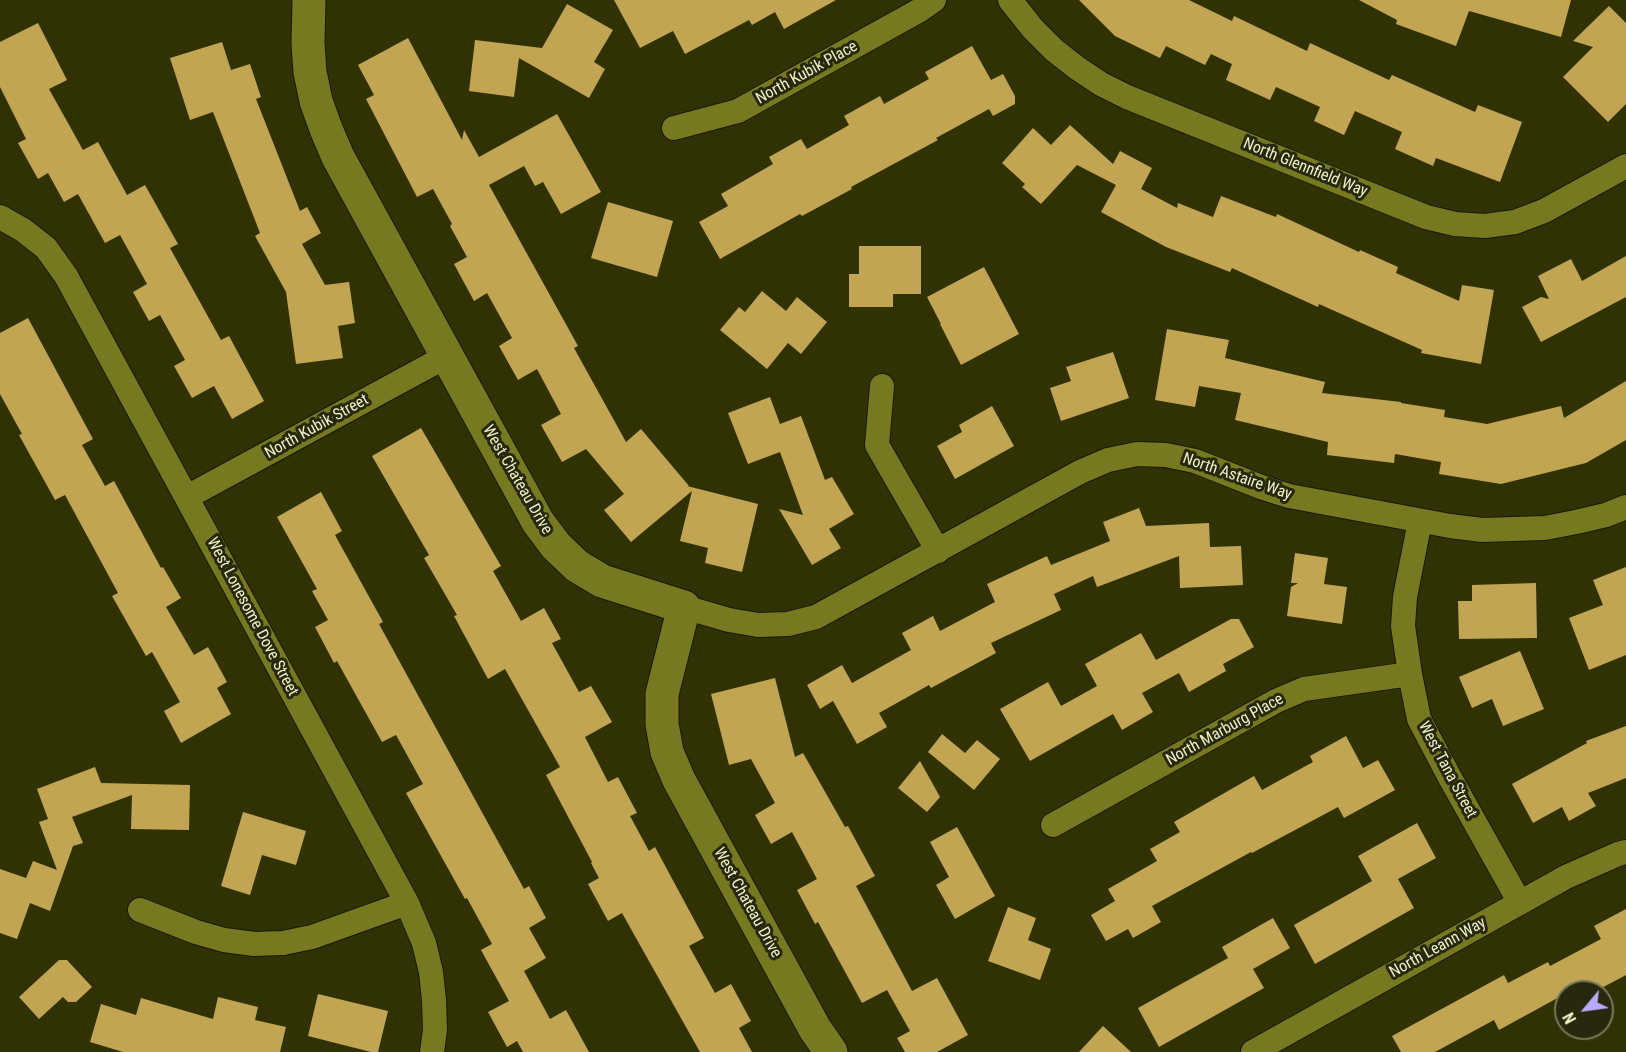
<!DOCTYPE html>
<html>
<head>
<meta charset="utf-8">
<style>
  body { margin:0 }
  #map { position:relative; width:1626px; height:1052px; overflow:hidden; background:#313203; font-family:"Roboto Condensed",sans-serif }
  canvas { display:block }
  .north { position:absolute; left:1554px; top:980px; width:60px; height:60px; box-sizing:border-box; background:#27280d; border:2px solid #777858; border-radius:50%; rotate:241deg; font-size:16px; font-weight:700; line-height:24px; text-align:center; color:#eef1c8 }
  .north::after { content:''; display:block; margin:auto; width:21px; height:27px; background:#b7abf8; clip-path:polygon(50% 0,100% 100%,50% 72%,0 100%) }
</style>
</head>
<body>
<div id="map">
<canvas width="1626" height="1052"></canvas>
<div class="north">N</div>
</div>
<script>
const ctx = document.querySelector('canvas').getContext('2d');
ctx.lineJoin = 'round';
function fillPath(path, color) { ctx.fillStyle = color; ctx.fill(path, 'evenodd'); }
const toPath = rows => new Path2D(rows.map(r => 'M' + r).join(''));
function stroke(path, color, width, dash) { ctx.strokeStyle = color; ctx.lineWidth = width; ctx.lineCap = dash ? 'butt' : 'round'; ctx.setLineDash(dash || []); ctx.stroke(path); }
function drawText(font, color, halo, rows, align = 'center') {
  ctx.font = font + ' "Roboto Condensed",sans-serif'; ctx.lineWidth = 6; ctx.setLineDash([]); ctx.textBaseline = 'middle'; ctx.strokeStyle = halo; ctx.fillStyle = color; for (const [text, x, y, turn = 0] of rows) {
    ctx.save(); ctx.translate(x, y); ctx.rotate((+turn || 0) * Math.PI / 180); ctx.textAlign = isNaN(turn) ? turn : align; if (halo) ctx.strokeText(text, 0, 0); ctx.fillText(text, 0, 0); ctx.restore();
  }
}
fillPath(toPath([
  [614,0,836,0,784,29,775,12,752,25,749,20,685,54,673,31,640,48],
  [1079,0,1189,0,1232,21,1234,16,1307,51,1310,43,1389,80,1392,75,1475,112,1478,105,1522,122,1500,182,1436,158,1433,166,1395,149,1402,132,1355,111,1344,135,1314,121,1320,107,1276,87,1270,100,1226,80,1232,64,1211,54,1205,65,1166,46,1160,58,1115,36],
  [1359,0,1571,0,1561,37,1469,11,1456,46,1396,24,1397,20],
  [567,4,613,30,594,62,605,69,589,98,519,58,514,97,469,91,475,40,542,48],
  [1609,6,1626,23,1626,104,1608,122,1563,77,1593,47,1573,41],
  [38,23,67,80,49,89,83,150,98,142,127,195,145,185,178,244,170,248,221,340,229,336,264,401,232,419,214,386,192,398,174,366,185,360,160,315,149,321,133,292,147,284,120,235,105,243,78,194,64,202,48,173,38,179,18,143,26,139,0,87,0,42],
  [408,38,462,140,464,130,479,157,557,114,601,192,561,214,543,182,535,186,524,166,489,185,578,346,574,348,626,442,641,429,689,486,687,486,758,504,742,572,705,563,708,548,680,541,692,491,631,542,604,510,624,494,586,449,562,462,541,425,561,414,537,369,518,380,499,346,512,338,487,293,474,301,454,264,467,257,450,226,452,224,433,189,417,197,366,99,374,95,358,65],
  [222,42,231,70,250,64,261,97,256,99,300,211,307,207,321,233,302,244,325,285,349,282,355,323,338,326,343,358,296,364,286,292,255,236,260,233,213,112,190,120,170,58],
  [972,46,991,80,1003,74,1015,96,1015,104,993,116,989,109,936,138,938,140,851,187,852,189,802,216,800,214,720,259,699,222,728,206,721,194,773,164,769,157,801,139,807,149,849,125,844,116,880,96,884,104,929,79,925,72],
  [1070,125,1113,164,1120,151,1152,168,1141,189,1177,208,1178,203,1213,217,1221,196,1276,217,1277,214,1359,252,1360,250,1398,267,1396,273,1459,301,1462,285,1494,290,1481,364,1421,353,1422,350,1319,304,1318,307,1232,268,1230,272,1166,247,1101,212,1116,185,1077,165,1041,204,1022,187,1025,184,1002,163,1033,128,1051,145],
  [608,202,673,221,657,277,591,258],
  [859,246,921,246,921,294,893,294,893,307,849,307,849,274,859,274],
  [1626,256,1626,297,1541,342,1522,307,1541,297,1549,299,1538,276,1571,259,1582,281],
  [984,267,1019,334,961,365,940,324,941,324,927,297],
  [762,291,786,311,797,297,827,322,801,354,788,343,767,369,720,330,739,307,745,312],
  [28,318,93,439,82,445,105,486,114,481,161,568,163,567,181,598,166,607,194,655,208,647,227,682,217,688,231,714,181,743,164,711,180,702,152,652,146,656,112,596,118,593,65,495,55,500,19,435,22,434,0,394,0,333],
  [1167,329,1229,340,1225,358,1325,382,1322,393,1401,402,1401,403,1445,410,1444,417,1487,424,1561,406,1564,418,1626,381,1626,440,1586,463,1501,484,1439,474,1441,462,1395,454,1394,463,1327,455,1328,442,1235,420,1241,393,1199,386,1195,407,1155,400],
  [1113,352,1129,398,1061,421,1050,388,1071,381,1066,367],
  [770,397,780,424,801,416,825,480,832,477,854,514,829,529,841,548,812,565,779,509,803,515,780,452,748,464,728,413],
  [992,406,1014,446,955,479,937,446,962,432,959,425],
  [421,428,501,566,493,571,521,621,544,608,561,639,552,643,579,692,591,686,612,722,585,737,608,782,618,777,637,813,630,816,649,851,655,847,704,938,689,946,715,993,731,984,751,1021,739,1028,752,1052,700,1052,622,913,608,921,588,884,599,878,591,863,592,862,546,775,560,767,505,669,488,679,454,616,457,615,424,558,429,555,372,456],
  [321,492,342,531,335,535,383,622,379,624,524,889,529,886,546,918,529,928,546,958,524,971,550,1019,566,1010,589,1052,523,1052,517,1041,507,1047,488,1012,509,1001,481,950,492,944,467,898,465,899,406,793,423,784,396,735,382,742,337,661,334,663,315,627,328,620,312,591,317,589,277,517],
  [1139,508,1146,526,1209,523,1210,547,1241,546,1243,585,1180,588,1179,556,1097,587,1093,576,1054,594,1061,610,991,643,996,653,931,688,929,685,879,713,887,727,857,744,833,701,820,709,807,685,842,665,852,683,911,650,902,633,933,616,940,631,995,602,987,584,1047,556,1051,565,1110,541,1103,522],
  [1295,553,1328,558,1324,584,1347,587,1342,624,1287,616,1291,587,1298,583,1291,583],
  [1626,567,1626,655,1589,670,1569,618,1603,605,1593,580],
  [1536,583,1537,638,1459,639,1458,601,1472,601,1472,585],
  [1231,619,1239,619,1254,647,1223,664,1226,671,1189,692,1179,673,1142,693,1153,712,1122,730,1113,714,1030,761,1000,709,1048,682,1061,706,1097,686,1085,664,1141,633,1156,660],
  [1520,651,1544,709,1503,726,1492,699,1472,708,1459,677],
  [775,678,795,757,803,753,845,827,848,826,875,876,856,886,912,991,937,978,968,1035,937,1052,905,1052,897,1038,910,1031,887,990,862,1003,818,922,815,924,797,890,817,879,792,832,771,844,755,815,775,803,751,759,729,765,711,694],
  [1626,726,1626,778,1588,793,1596,806,1569,821,1562,807,1533,823,1512,784,1587,743,1586,741],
  [942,734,965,753,977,740,1000,759,974,790,928,752],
  [1346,736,1363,768,1378,760,1395,790,1344,818,1338,807,1252,853,1251,852,1152,906,1161,922,1133,938,1128,929,1106,941,1091,915,1115,901,1108,889,1157,861,1150,849,1180,832,1174,822,1254,776,1262,790,1313,762,1310,756],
  [920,761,940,797,927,812,898,788],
  [95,767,101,783,190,785,189,830,131,829,132,795,72,817,83,843,73,846,50,911,30,903,17,939,0,933,0,869,26,878,33,861,57,870,39,822,48,819,37,789],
  [243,812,306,831,296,865,262,855,250,895,221,886],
  [1417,823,1436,858,1398,879,1414,908,1315,964,1294,925,1372,881,1358,856],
  [957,827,995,896,955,919,936,885,949,877,930,842],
  [1008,907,1036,918,1028,940,1051,949,1040,980,988,961],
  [1626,909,1626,975,1594,992,1587,992,1583,984,1499,1030,1494,1020,1435,1052,1401,1052,1392,1036,1504,975,1508,983,1548,962,1550,966,1601,939,1594,926],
  [1273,918,1290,948,1253,969,1264,988,1159,1047,1138,1008,1228,958,1222,947],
  [59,960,67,960,92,987,76,1002,68,1002,63,997,39,1019,19,997],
  [318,994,388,1011,378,1052,371,1052,308,1036],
  [218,997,258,1007,255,1020,286,1027,280,1052,123,1052,90,1042,101,1004,136,1015,141,998,213,1019],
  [1103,1026,1131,1052,1079,1052]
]), '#c1a552');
const street = toPath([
  [1010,0,1033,29,1054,50,1077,68,1101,84,1127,97,1426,217,1455,224,1485,226,1515,222,1544,211,1626,166],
  [674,128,738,111,920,10,934,0],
  [0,217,23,230,46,248,66,276,407,903,424,943,431,972,434,1000,435,1030,432,1052],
  [882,386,877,445,938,551],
  [187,497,447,356],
  [1420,521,1405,597,1403,626,1410,674,1419,719,1449,776,1520,903],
  [684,607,729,620,758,625,788,624,816,617,1080,472,1108,460,1137,454,1166,455,1195,461,1261,487,1289,496,1450,526,1482,530,1545,528,1576,522,1606,515,1626,507],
  [1053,825,1276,701,1304,689,1410,674],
  [140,910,196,932,224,940,254,944,283,943,312,937,407,903],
  [1253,1052,1566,877,1618,854,1626,852]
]);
const secondary = toPath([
  [309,0,308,43,310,72,316,101,326,129,338,157,538,522,556,546,577,566,602,581,684,607,662,694,662,724,667,752,679,780,815,1029,831,1052]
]);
stroke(street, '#191901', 26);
stroke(secondary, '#191901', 35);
stroke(street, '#777921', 24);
stroke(secondary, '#777921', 33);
drawText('16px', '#eef1c8', '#27280d', [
  ["North Kubik Place",807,73,-29],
  ["North Glennfield Way",1305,168,22],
  ["North Kubik Street",317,427,-29],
  ["North Astaire Way",1237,477,19],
  ["West Chateau Drive",517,480,60],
  ["West Lonesome Dove Street",252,617,62],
  ["North Marburg Place",1225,730,-29],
  ["West Tana Street",1447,770,62],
  ["West Chateau Drive",747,903,61],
  ["North Leann Way",1438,948,-29]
]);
</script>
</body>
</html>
